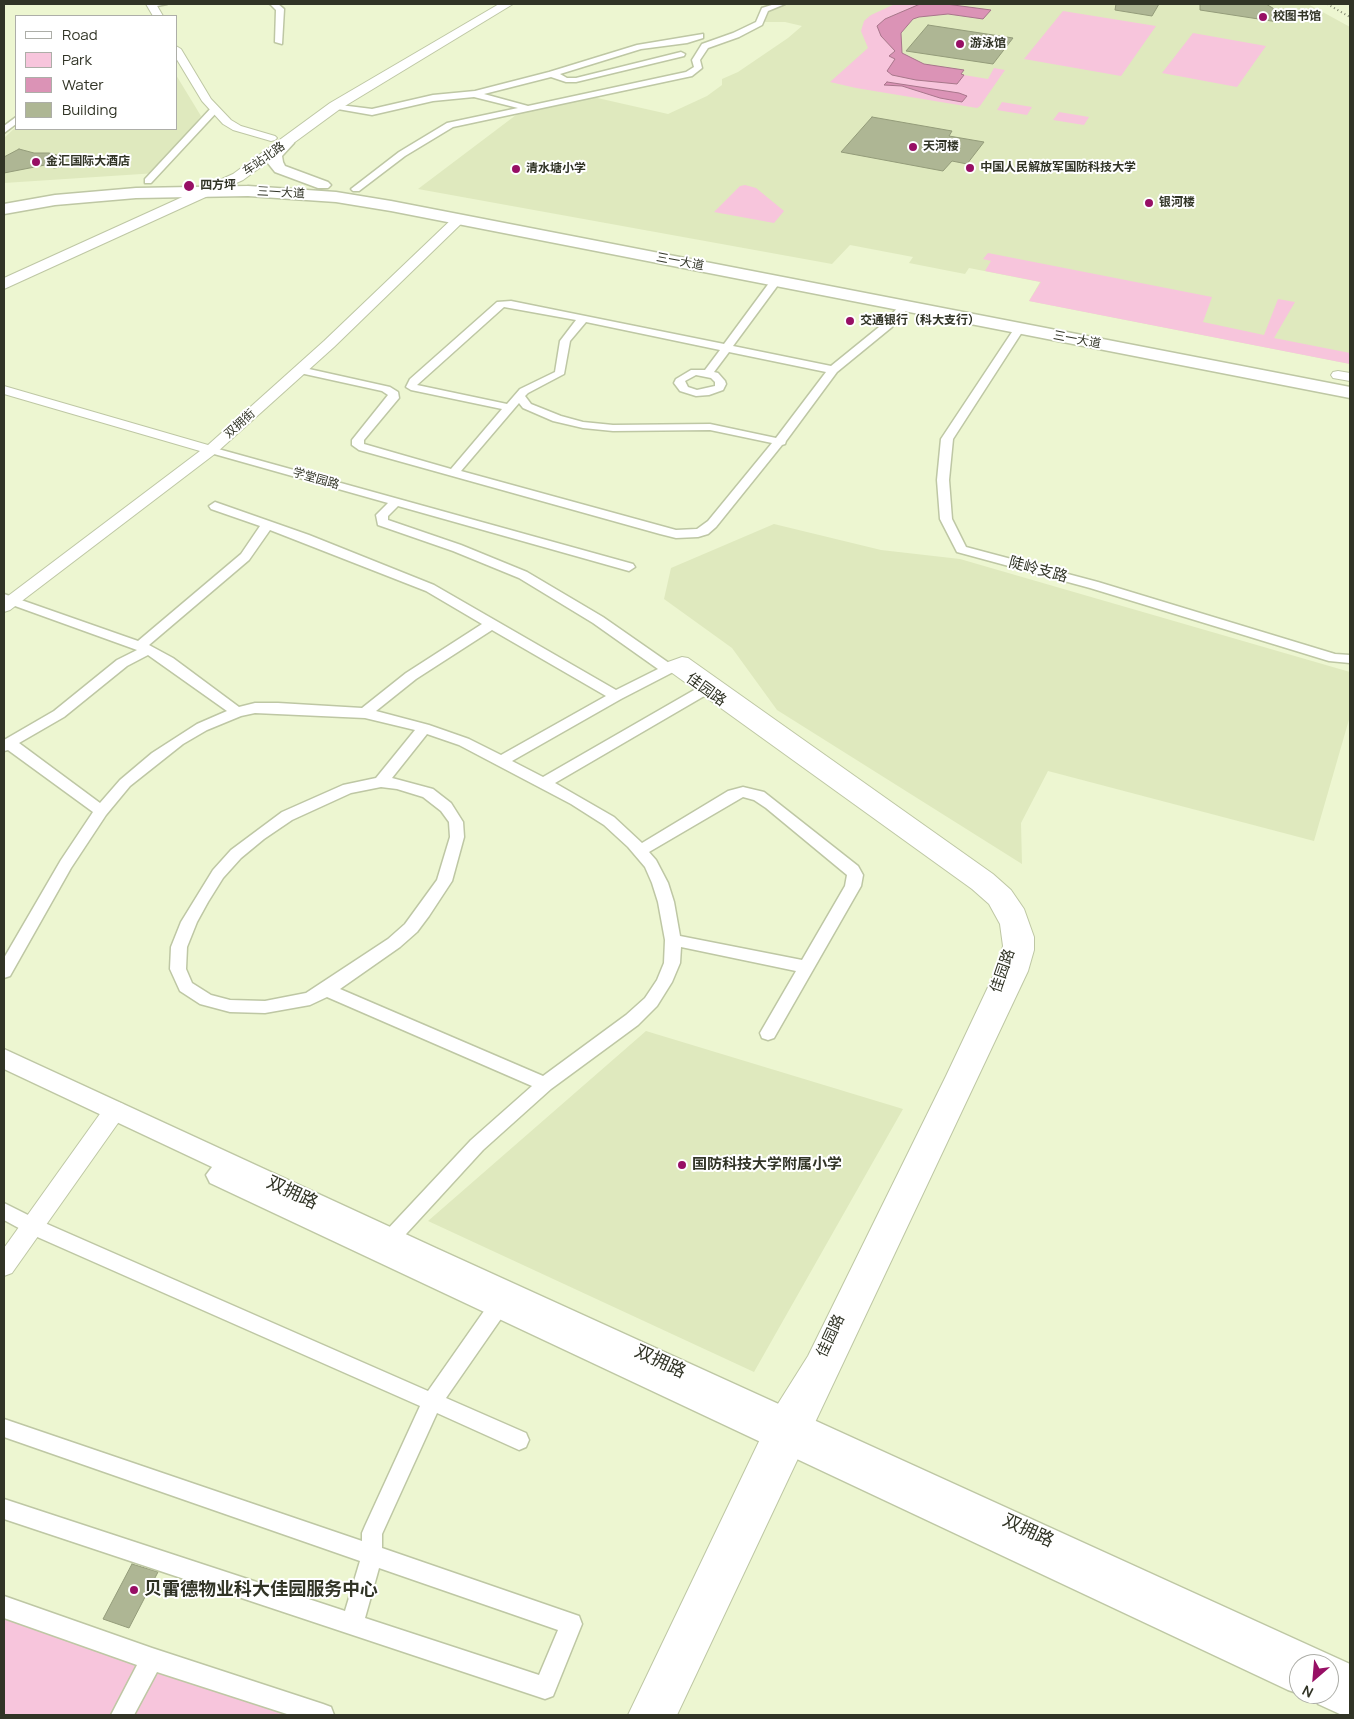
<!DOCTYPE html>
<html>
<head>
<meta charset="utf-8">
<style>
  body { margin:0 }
  #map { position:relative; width:1354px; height:1719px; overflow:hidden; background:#edf6d1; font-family:Manrope,sans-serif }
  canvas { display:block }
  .frame { position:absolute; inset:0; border:5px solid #313426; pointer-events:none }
  .legend { position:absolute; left:15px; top:15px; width:162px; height:115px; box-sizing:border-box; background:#fff; border:1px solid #adaea8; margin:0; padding:6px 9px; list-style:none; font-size:15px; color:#313426 }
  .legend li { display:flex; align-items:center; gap:10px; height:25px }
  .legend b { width:25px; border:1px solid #adaea8 }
  .north { position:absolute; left:1289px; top:1654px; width:50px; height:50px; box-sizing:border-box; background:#fff; border:1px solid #adaea8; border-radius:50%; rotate:207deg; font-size:14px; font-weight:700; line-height:20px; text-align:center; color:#313426 }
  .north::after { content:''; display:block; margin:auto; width:18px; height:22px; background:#970f65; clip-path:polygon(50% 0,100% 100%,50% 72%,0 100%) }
</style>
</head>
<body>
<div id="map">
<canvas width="1354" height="1719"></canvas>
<div class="frame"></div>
<ul class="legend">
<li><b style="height:6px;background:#fff"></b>Road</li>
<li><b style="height:14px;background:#f7c5dc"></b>Park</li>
<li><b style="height:14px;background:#db93b6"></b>Water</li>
<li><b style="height:14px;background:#aeb694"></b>Building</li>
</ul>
<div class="north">N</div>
</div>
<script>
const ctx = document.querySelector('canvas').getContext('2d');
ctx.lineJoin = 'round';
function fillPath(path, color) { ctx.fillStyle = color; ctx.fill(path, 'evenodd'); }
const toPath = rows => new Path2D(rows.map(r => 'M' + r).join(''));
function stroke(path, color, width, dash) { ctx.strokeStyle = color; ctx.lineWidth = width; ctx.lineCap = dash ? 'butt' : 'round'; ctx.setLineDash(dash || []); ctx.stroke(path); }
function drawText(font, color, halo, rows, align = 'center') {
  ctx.font = font + ' Manrope,"Noto Sans SC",sans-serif'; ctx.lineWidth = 4; ctx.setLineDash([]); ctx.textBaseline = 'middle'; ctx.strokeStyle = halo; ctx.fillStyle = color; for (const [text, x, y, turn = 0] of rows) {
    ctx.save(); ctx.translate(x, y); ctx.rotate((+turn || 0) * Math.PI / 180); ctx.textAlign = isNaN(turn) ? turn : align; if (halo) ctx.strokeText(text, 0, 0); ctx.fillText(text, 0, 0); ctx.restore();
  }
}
fillPath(toPath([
  [785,4,1308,4,1350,27,1350,364,1029,301,1040,282,969,268,965,274,909,263,913,257,850,245,832,264,418,189,520,112,593,97,668,114,707,96,722,85,722,79,738,72,788,38,802,26,785,22,764,22,767,11],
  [176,75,201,116,157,173,4,183,4,138,16,127,16,129,176,129],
  [774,524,881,550,960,559,1350,672,1350,716,1314,841,1048,771,1021,823,1022,864,777,710,732,648,664,599,671,568],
  [646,1031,903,1109,754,1372,428,1221]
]), '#dfe9be');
fillPath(toPath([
  [895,4,920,4,885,19,881,36,895,51,890,56,895,58,892,75,916,80,957,84,964,75,988,79,994,68,1005,70,980,106,977,108,856,88,830,82,868,48,861,31,864,21,871,15],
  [1063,11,1156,26,1121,76,1024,59],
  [1193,33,1266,46,1237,87,1162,73],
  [1002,102,1032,107,1027,115,997,110],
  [1059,112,1089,117,1084,125,1053,120],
  [745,185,756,188,784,211,774,223,714,212,740,186],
  [988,253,1212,297,1203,322,1264,335,1278,299,1295,302,1274,338,1350,353,1350,364,1029,301,1041,282,985,271,991,261,983,259],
  [4,1609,291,1715,4,1715]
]), '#f7c5dc');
const water = toPath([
  [920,4,946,4,991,10,983,19,948,14,919,17,913,19,901,33,902,53,924,64,964,70,961,74,964,75,957,84,916,80,892,75,887,71,895,59,889,56,895,51,881,36,877,26,885,19,920,4],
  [887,82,959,93,967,96,962,102,940,98,902,86,884,85,887,82]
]);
fillPath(water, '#db93b6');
stroke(water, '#a8768b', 1);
const building = toPath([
  [1116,4,1159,4,1152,16,1115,10,1116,4],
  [1200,4,1266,4,1281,13,1278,22,1200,10,1200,4],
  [928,25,1013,38,993,64,906,51,928,25],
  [872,117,952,131,949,136,984,142,967,164,952,161,943,171,841,152,872,117],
  [19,149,34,153,49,153,87,163,54,168,45,165,4,173,4,157,19,149],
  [132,1564,158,1572,129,1628,103,1619,132,1564]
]);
fillPath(building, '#aeb694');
stroke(building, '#949c7a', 1);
const minor = toPath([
  [149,4,167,4,152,7,149,7,149,4],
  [270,4,278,4,284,9,282,44,275,42,276,10,270,4],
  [775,4,785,4,768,11,762,25,739,37,708,48,700,60,702,68,692,76,453,127,405,156,359,191,353,191,351,189,399,152,447,123,518,108,474,97,433,101,372,115,332,108,332,104,372,109,433,95,475,91,549,72,637,45,703,34,703,38,687,43,641,49,560,74,567,78,576,78,681,52,685,54,684,56,576,82,566,82,551,77,484,94,528,106,686,72,694,67,692,60,702,44,733,33,756,22,762,8,775,4],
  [215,106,219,109,218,111,151,183,145,183,145,179,212,107,215,106],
  [16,117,16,124,4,133,4,126,16,117],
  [776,278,781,281,733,346,831,366,884,323,900,305,908,305,909,307,892,327,837,372,786,441,785,444,782,445,716,527,708,534,698,537,676,538,660,534,359,450,352,445,352,440,388,395,382,391,300,373,295,370,300,367,390,387,398,392,399,398,364,440,364,444,451,469,502,409,411,390,406,387,410,379,497,302,511,301,724,344,772,279,776,278],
  [504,307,576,320,560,341,555,372,520,389,507,404,417,385,504,307],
  [586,322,720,350,705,370,691,370,676,379,674,383,680,391,696,396,709,395,723,390,726,384,725,381,718,373,714,372,729,352,826,372,776,438,710,424,613,425,583,422,561,416,531,404,525,396,528,393,564,374,570,341,586,322],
  [696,375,711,378,715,382,715,386,697,390,688,387,685,381,696,375],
  [519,403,523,408,553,421,583,428,613,431,710,430,772,443,708,521,697,529,676,530,461,471,519,403],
  [1019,326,1024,329,953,439,949,480,952,519,966,547,1098,582,1335,654,1350,655,1350,663,1329,661,1090,588,957,552,940,519,937,480,941,439,1014,329,1019,326],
  [211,447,633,564,635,567,629,571,398,506,388,516,388,520,461,545,527,572,603,617,669,663,674,662,681,666,679,669,621,699,512,761,543,777,708,682,718,682,720,685,718,688,555,783,614,817,642,843,728,791,743,787,764,792,858,866,863,875,861,886,774,1038,768,1040,762,1038,760,1033,796,971,681,947,680,963,672,982,657,1006,638,1025,551,1089,483,1150,396,1245,390,1247,384,1245,381,1239,384,1233,471,1140,532,1086,327,997,310,1005,265,1013,230,1012,200,1004,180,991,170,969,171,947,181,922,213,870,231,850,282,812,343,785,376,778,415,730,365,718,255,713,241,716,207,730,183,744,130,786,106,815,71,868,10,976,4,978,4,958,61,860,93,812,8,750,4,751,4,740,54,711,117,660,137,650,4,602,4,594,138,641,241,554,260,526,211,509,209,506,215,502,309,535,434,585,616,690,658,669,593,623,519,578,453,551,378,525,376,515,388,503,207,452,205,450,207,448,211,447],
  [270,530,426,591,482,624,406,673,362,708,278,703,255,703,239,707,173,658,149,645,249,560,270,530],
  [492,630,606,696,501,755,469,739,429,725,376,711,416,679,492,630],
  [148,655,227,711,197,724,152,753,120,780,100,803,19,743,64,717,127,666,148,655],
  [427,734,459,745,571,804,604,825,628,847,645,867,652,883,658,902,665,940,664,963,657,980,645,998,626,1015,543,1076,340,989,400,947,417,932,429,916,452,881,464,837,463,822,451,803,433,789,392,778,427,734],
  [381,787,397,789,423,797,441,811,449,822,450,837,437,880,405,924,388,939,306,993,265,1001,230,1000,211,995,192,983,186,969,187,947,197,922,208,902,223,878,241,858,264,839,292,820,351,793,381,787],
  [743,797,754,800,766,808,847,875,845,886,802,960,680,936,674,902,668,883,656,860,649,852,743,797],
  [4,1203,38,1220,428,1391,491,1301,498,1298,505,1301,507,1307,505,1313,446,1398,526,1433,529,1440,526,1447,519,1450,437,1413,382,1534,382,1548,579,1616,582,1624,553,1696,545,1699,4,1519,4,1499,345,1611,360,1561,4,1437,4,1419,362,1541,362,1533,365,1526,420,1406,26,1232,4,1220,4,1203],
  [379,1568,558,1630,539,1675,365,1618,379,1568],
  [4,1596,152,1648,323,1704,331,1707,334,1715,290,1715,157,1672,134,1715,111,1715,137,1665,4,1618,4,1596]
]);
const tertiary = toPath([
  [146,4,156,4,163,16,153,16,146,4],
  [176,46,181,49,211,99,231,120,241,126,275,136,277,138,275,140,271,141,233,130,223,124,202,101,176,58,176,46],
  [459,215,463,216,465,219,463,222,334,347,216,453,10,610,4,612,4,599,200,451,4,394,4,386,208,445,324,341,455,216,459,215],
  [1338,371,1350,373,1350,381,1333,378,1331,375,1333,372,1338,371],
  [682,657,688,658,993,874,1011,890,1024,909,1034,937,1034,950,1028,971,677,1715,628,1715,774,1410,808,1356,946,1076,997,968,1003,946,1000,924,989,904,972,889,668,670,666,666,668,662,682,657],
  [115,1101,123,1104,126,1110,123,1116,12,1273,4,1276,4,1248,107,1104,115,1101]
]);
const secondary = toPath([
  [4,1049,438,1249,1350,1664,1350,1715,1342,1715,1318,1704,1314,1694,1329,1694,1329,1664,1299,1664,1300,1694,1288,1690,210,1183,206,1175,212,1167,4,1069,4,1049]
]);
const primary = toPath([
  [499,4,513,4,340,109,243,180,4,289,4,278,233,174,330,103,499,4]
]);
const trunk = toPath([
  [287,139,292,140,294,143,282,156,283,162,285,166,328,182,331,185,328,188,318,188,275,172,267,162,268,155,282,140,287,139],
  [248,186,336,192,391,201,1350,387,1350,398,391,211,336,202,248,196,136,198,55,205,4,214,4,204,55,195,136,188,248,186]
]);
stroke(minor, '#bec7a4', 3);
stroke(tertiary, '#bec7a4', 2);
stroke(secondary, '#bec7a4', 3);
stroke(primary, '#bec7a4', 2);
stroke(trunk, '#bec7a4', 3);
fillPath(minor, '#fff');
fillPath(tertiary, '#fff');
fillPath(secondary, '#fff');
fillPath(primary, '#fff');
fillPath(trunk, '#fff');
stroke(toPath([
  [1327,4,1350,17]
]), '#828870', 2, [1, 3]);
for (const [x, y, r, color] of [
  [1263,17,5,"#970f65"],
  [960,44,5,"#970f65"],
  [913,147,5,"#970f65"],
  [36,162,5,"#970f65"],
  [970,168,5,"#970f65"],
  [516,169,5,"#970f65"],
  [189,186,6,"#970f65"],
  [1149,203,5,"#970f65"],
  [850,321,5,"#970f65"],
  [682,1165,5,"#970f65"],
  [134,1590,5,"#970f65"]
]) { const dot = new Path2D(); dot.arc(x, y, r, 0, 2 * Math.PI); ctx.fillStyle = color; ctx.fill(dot); stroke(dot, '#fff', 2); }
drawText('bold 12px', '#313426', '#fff', [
  ["校图书馆",1273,17],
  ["游泳馆",970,44],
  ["天河楼",923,147],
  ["金汇国际大酒店",46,162],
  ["中国人民解放军国防科技大学",980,168],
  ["清水塘小学",526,169],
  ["四方坪",200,186],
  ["银河楼",1159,203],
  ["交通银行（科大支行）",860,321]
], 'left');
drawText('12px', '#313426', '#fff', [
  ["车站北路",264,159,-35],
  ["三一大道",281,193,3],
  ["三一大道",680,262,11],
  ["三一大道",1077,340,11],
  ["双拥街",240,424,-42],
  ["学堂园路",316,479,16]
]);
drawText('15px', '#313426', '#fff', [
  ["陡岭支路",1038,570,15],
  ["佳园路",706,690,36],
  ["佳园路",1003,971,-71],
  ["佳园路",831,1336,-65]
]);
drawText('bold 15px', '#313426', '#fff', [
  ["国防科技大学附属小学",692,1165]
], 'left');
drawText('18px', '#313426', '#fff', [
  ["双拥路",292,1193,25],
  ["双拥路",660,1362,25],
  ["双拥路",1028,1531,25]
]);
drawText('bold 18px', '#313426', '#fff', [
  ["贝雷德物业科大佳园服务中心",144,1590]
], 'left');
</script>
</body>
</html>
